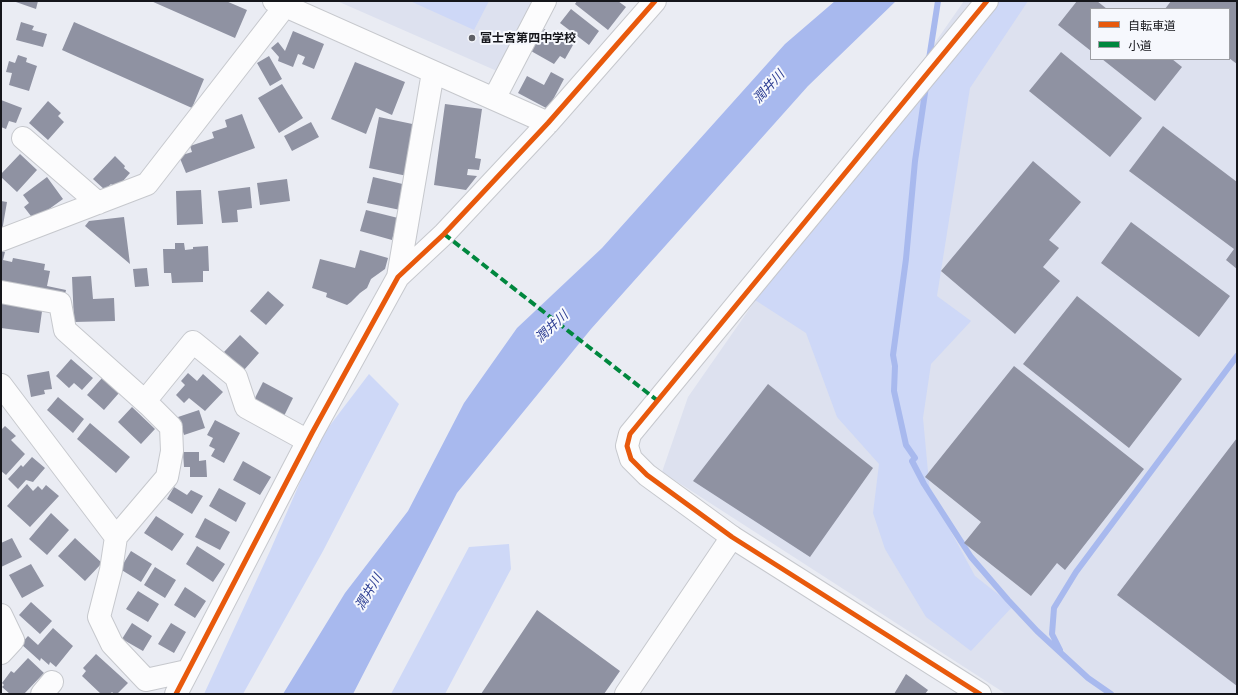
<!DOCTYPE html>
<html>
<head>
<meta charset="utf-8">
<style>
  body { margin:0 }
  #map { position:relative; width:1238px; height:695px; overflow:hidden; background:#eaecf3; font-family:Figtree,"Noto Sans JP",sans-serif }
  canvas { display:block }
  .frame { position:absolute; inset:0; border:2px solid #15161b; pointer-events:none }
  .legend { position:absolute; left:1090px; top:8px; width:140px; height:52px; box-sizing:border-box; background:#f6f8fd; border:1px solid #9c9ea3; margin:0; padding:5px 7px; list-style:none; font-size:12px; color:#15161b }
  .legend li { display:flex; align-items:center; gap:8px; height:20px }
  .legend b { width:20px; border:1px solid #9c9ea3 }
</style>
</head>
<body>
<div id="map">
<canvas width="1238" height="695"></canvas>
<div class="frame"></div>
<ul class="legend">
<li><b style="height:5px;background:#e8590c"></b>自転車道</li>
<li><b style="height:5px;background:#00873e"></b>小道</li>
</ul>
</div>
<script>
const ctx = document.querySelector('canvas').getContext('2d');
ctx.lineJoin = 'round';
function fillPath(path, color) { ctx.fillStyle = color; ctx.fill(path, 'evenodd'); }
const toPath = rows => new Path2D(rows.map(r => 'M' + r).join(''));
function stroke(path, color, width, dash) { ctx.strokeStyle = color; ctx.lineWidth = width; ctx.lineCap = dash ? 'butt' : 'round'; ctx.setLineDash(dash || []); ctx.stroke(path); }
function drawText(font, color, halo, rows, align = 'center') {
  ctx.font = font + ' Figtree,"Noto Sans JP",sans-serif'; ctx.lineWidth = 4; ctx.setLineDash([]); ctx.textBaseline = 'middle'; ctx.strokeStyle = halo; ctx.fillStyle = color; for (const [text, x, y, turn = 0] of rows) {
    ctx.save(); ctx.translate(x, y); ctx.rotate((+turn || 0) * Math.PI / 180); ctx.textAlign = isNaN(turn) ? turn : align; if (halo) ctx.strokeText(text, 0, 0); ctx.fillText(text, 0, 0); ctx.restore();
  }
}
fillPath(toPath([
  [337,1,539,1,506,75],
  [964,1,1237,1,1237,694,1006,694,662,472,688,397],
  [1091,9,1229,9,1229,59,1091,59]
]), '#dde1ef');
fillPath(toPath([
  [410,1,489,1,474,30],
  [997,1,1028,1,970,88,937,296,971,321,931,364,923,418,930,493,975,576,1013,606,971,651,926,617,885,549,873,513,879,464,837,417,806,333,755,300],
  [369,374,399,404,323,551,243,694,204,694,270,551,318,441],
  [509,544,511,569,445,694,391,694,469,547]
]), '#ced8f7');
fillPath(toPath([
  [835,1,896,1,808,86,591,329,457,493,373,655,353,694,283,694,345,593,408,511,464,403,517,328,602,248,785,44]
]), '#a8b9ee');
stroke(toPath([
  [929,59,938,1],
  [926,86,915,161,906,259,893,355,895,366,894,391,906,445,915,458,912,461,924,484,971,557,1008,600,1037,631,1088,678,1111,694],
  [1060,650,1052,634,1054,608,1076,572,1237,356]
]), '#a8b9ee', 6);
fillPath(toPath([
  [13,1,38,1,36,9],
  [151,1,226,1,247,10,235,38],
  [577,1,618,1,626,7,608,30,575,4],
  [1077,1,1097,1,1107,9,1091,9,1091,51,1058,25],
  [1171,1,1237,1,1237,64,1229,58,1229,9,1165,9],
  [571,9,599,31,589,45,560,23],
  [21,22,34,26,32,30,47,34,43,47,16,40],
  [74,22,204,79,192,108,62,50],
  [544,29,573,45,565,59,560,56,554,64,531,51],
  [293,31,324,44,314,69,302,64,305,57,298,54,293,67,278,61,279,57,271,48,278,42,285,51],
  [1061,52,1142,118,1110,157,1029,91],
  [18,55,27,58,26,62,37,66,29,91,9,85,12,73,6,72,9,61,15,63],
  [269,56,282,79,270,86,257,63],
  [1102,59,1172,59,1182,67,1155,101],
  [355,62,405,82,392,115,376,108,366,134,331,119],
  [551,72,564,79,548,109,518,93,527,76,544,85],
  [282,84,303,118,279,133,258,98],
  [1,100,22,108,16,123,9,121,6,129,1,127],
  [48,101,61,113,58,116,64,122,48,140,29,123],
  [445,104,482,109,475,158,481,159,479,170,468,169,467,175,477,176,466,190,434,185],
  [242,114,255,148,186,173,179,156,192,152,190,146,214,138,212,132,227,127,225,120],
  [379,117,422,126,412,177,369,168],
  [311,122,319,137,292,151,284,136],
  [1163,126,1237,182,1237,269,1226,260,1234,249,1129,171],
  [20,154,37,170,17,192,1,177,1,174],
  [115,156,125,166,124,168,130,173,116,189,111,184,105,190,93,179],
  [1033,161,1081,202,1049,240,1059,248,1043,267,1060,281,1015,334,941,271],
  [47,177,63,199,34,220,24,207,29,203,23,195],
  [373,177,411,186,405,211,367,203],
  [287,179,290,201,260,205,257,183],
  [250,187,252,208,237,210,238,222,222,223,218,191],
  [201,190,203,224,177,225,176,191],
  [1,201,7,202,2,231,1,231],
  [366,210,398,218,392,240,360,231],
  [124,217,130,264,85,226,89,221],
  [1131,222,1230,296,1199,337,1101,263],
  [175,243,184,243,185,250,193,249,193,247,208,246,209,271,203,271,203,282,172,283,171,273,164,273,163,249,175,249],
  [360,250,388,258,385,269,371,279,367,288,360,293,351,302,347,305,326,297,327,293,312,288,320,259,355,268],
  [1,251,5,252,3,260,12,262,13,258,45,264,44,270,50,271,47,286,66,290,64,299,1,287],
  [147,268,149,286,135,287,133,269],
  [91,276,93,299,114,298,115,321,74,322,72,277],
  [268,291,284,305,266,325,250,311],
  [1077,296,1182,379,1129,448,1023,364],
  [1,297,43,304,39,333,1,328],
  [240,335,259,353,244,370,224,352],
  [71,359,93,378,82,390,74,383,69,388,56,376],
  [1014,366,1144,469,1065,570,1057,563,1031,596,964,543,981,522,925,477],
  [49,371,52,389,44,390,45,394,31,397,27,375],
  [188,373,197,381,203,374,223,392,205,411,189,398,184,403,176,395,185,385,181,381],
  [102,378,119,393,104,410,87,395],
  [263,382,293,398,284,416,254,400],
  [768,384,873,468,810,557,693,481],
  [58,397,84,419,73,433,47,410],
  [132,407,155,429,141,444,118,422],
  [199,410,205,428,184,435,178,417],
  [215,420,240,433,224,463,211,456,215,449,209,446,213,438,207,435],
  [90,423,130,457,116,473,77,439],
  [5,426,16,436,11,440,25,454,6,475,1,471,1,430],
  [1237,438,1237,686,1117,595],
  [183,452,199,452,199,461,206,460,207,477,190,477,190,467,184,467],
  [32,457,45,468,33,482,26,480,18,489,8,479,21,465,23,467],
  [243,461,271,477,260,495,233,480],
  [27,484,33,491,38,486,42,490,46,485,59,496,30,527,7,506],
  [174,487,187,495,191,490,203,496,192,514,167,499],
  [219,488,246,503,236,522,209,506],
  [51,513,69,530,47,555,29,539],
  [156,516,184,534,172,551,144,533],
  [205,518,230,532,220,550,195,537],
  [12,538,22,557,1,567,1,543],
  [75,538,102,563,85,581,58,556],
  [197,546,225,564,213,582,186,564],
  [131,551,152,564,141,582,120,569],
  [31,564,44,586,22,598,9,575],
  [155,567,176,580,165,598,144,585],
  [185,587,206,601,195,618,174,605],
  [138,591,159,604,148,622,126,609],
  [31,602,52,621,40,634,19,615],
  [537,610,620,671,604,694,481,694],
  [132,623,152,636,143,651,122,639],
  [171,623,186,632,174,653,158,644],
  [53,628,73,646,56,667,50,662,49,665,41,658,40,661,21,644,28,636,38,645],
  [96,654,128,683,117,694,114,694,112,692,110,694,101,694,82,676,86,671,83,668],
  [28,658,44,673,24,694,10,694,2,687,4,685,2,683,11,671,14,673],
  [906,674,928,690,925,694,894,694]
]), '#8f92a2');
const street = toPath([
  [274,1,548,123],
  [494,99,545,1],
  [23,138,98,203],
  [1,240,147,184,285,6],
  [398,277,433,72],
  [1,292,60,303,65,330,149,405,171,427,172,451,167,477,116,537,111,570,99,617,112,644,146,680,187,671],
  [1,385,116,537],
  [145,401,193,342,236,377,246,407,308,441],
  [1,615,13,640,1,653],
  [42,694,52,682],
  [176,694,312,433,398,277,444,234,548,123,655,1],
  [626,694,732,537]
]);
const secondary = toPath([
  [980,694,732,537,647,475,631,459,627,446,630,434,987,1]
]);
stroke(street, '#c6c8cd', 24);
stroke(secondary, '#c6c8cd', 24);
stroke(street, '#fcfcfd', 22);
stroke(secondary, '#fcfcfd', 22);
stroke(toPath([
  [444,234,658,401]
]), '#00873e', 4, [8, 4]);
stroke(toPath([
  [176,694,312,433,398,277,444,234,548,123,655,1],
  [980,694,732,537,647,475,631,459,627,446,630,434,987,1]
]), '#e8590c', 5);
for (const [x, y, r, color] of [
  [472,38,4,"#606167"]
]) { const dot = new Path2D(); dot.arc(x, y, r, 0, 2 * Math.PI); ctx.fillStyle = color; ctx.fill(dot); stroke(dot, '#f6f8fd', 1.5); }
drawText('bold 12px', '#15161b', '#f6f8fd', [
  ["富士宮第四中学校",480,38]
], 'left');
drawText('italic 13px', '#2e3f93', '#f6f8fd', [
  ["潤井川",769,87,-48],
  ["潤井川",552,327,-43],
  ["潤井川",369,592,-59]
]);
</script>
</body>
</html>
